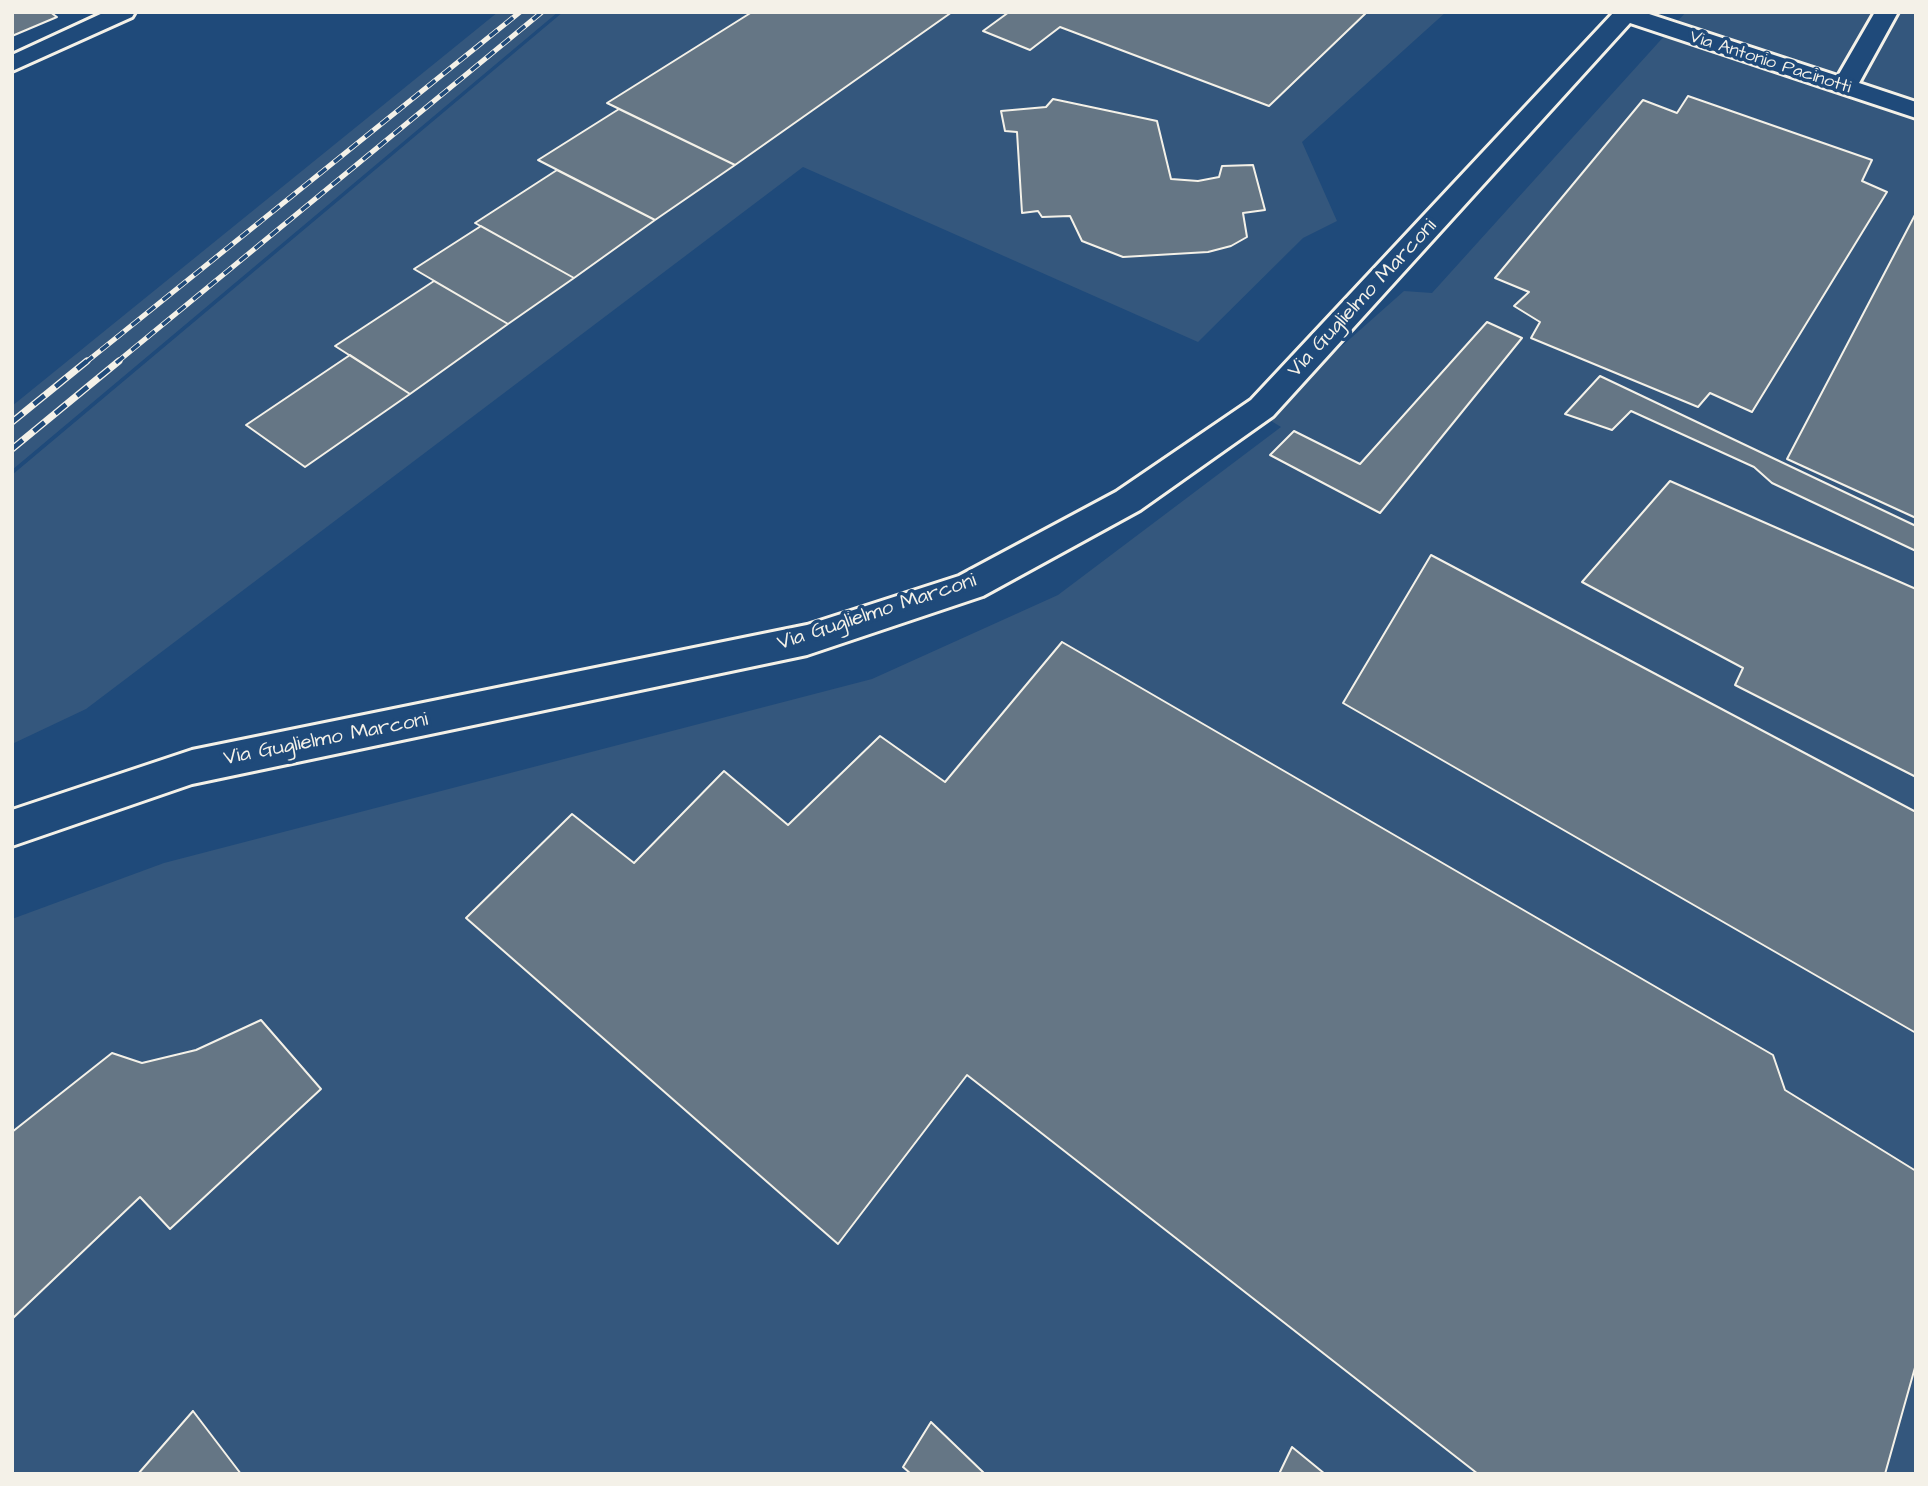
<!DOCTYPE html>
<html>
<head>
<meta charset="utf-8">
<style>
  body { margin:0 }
  #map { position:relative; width:1928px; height:1486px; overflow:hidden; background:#1f4a7a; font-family:"Architects Daughter",sans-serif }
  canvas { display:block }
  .frame { position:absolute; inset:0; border:14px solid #f4f1e8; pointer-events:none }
</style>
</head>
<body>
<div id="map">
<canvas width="1928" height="1486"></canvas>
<div class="frame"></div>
</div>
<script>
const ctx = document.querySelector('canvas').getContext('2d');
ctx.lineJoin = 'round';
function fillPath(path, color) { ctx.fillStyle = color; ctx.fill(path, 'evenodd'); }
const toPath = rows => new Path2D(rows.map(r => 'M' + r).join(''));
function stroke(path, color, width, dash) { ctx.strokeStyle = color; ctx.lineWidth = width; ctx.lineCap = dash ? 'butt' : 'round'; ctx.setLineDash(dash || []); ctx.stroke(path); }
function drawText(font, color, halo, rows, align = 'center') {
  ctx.font = font + ' "Architects Daughter",sans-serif'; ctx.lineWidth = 7; ctx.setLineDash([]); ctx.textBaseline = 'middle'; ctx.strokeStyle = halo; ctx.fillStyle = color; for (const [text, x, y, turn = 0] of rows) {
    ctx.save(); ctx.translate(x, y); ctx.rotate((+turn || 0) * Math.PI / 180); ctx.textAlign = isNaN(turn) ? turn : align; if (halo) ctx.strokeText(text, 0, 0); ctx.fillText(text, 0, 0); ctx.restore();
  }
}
fillPath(toPath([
  [498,12,558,12,12,470,12,406],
  [563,12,1446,12,1302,142,1337,221,1303,238,1198,342,803,167,86,709,12,744,12,475],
  [1686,12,1916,12,1916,1474,12,1474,12,919,164,863,872,679,1058,595,1281,427,1263,416,1404,291,1432,293]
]), '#34577d');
const building = toPath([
  [12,12,50,12,57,17,12,36,12,12],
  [752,12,952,12,735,165,607,103,752,12],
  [1009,12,1367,12,1269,106,1060,27,1030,50,983,31,1009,12],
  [1688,96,1872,160,1862,181,1887,192,1752,412,1710,393,1698,407,1531,338,1540,322,1514,306,1529,292,1495,278,1643,100,1677,113,1688,96],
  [1053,99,1157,121,1171,179,1198,181,1219,177,1222,166,1253,165,1265,210,1243,213,1247,237,1231,246,1208,252,1123,257,1082,241,1070,216,1042,217,1038,211,1022,213,1017,132,1005,131,1001,111,1046,107,1053,99],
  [619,109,735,165,655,220,538,160,619,109],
  [557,170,655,220,574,278,475,223,557,170],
  [1916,213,1916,518,1787,459,1916,213],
  [481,226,574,278,508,324,414,269,481,226],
  [434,281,508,324,410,394,335,346,434,281],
  [1487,322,1522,338,1380,513,1270,455,1294,431,1360,464,1487,322],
  [350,355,410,394,305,467,246,425,350,355],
  [1600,376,1916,526,1916,551,1772,483,1754,467,1631,411,1612,430,1565,414,1600,376],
  [1670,481,1916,589,1916,777,1735,685,1743,668,1582,582,1670,481],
  [1431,555,1916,812,1916,1033,1343,703,1431,555],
  [1062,642,1773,1055,1785,1090,1916,1171,1916,1364,1885,1474,1478,1474,967,1075,838,1244,466,918,572,814,634,863,724,771,788,825,880,736,945,782,1062,642],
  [261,1020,321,1089,170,1229,140,1197,12,1319,12,1132,112,1053,142,1063,196,1050,261,1020],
  [193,1411,241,1474,138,1474,193,1411],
  [931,1422,985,1474,911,1474,903,1467,931,1422],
  [1292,1447,1325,1474,1279,1474,1292,1447]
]);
fillPath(building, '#657685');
stroke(building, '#f4f1e8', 2);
const minor = toPath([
  [105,12,135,12,132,17,12,71,12,55,105,12],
  [1614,12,1643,12,1838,76,1875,12,1898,12,1859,83,1916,102,1916,118,1630,23,1273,416,1140,510,983,596,807,655,192,784,12,846,12,810,192,750,807,625,959,576,1116,492,1251,400,1614,12]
]);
stroke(minor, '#f4f1e8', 6);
fillPath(minor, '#1f4a7a');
const railFar1 = toPath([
  [85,363,520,12],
  [116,363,542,12]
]);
const rail = toPath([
  [12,422,87,361],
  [12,449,119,361]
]);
stroke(railFar1, '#f4f1e8', 5);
stroke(rail, '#f4f1e8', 7);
stroke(railFar1, '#1f4a7a', 3.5, [10]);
stroke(rail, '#1f4a7a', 4.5, [14]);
drawText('18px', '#f4f1e8', '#1f4a7a', [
  ["Via Antonio Pacinotti",1770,63,18]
]);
drawText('21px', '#f4f1e8', '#1f4a7a', [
  ["Via Guglielmo Marconi",1363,299,-47],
  ["Via Guglielmo Marconi",877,613,-18],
  ["Via Guglielmo Marconi",326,740,-11]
]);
</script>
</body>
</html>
